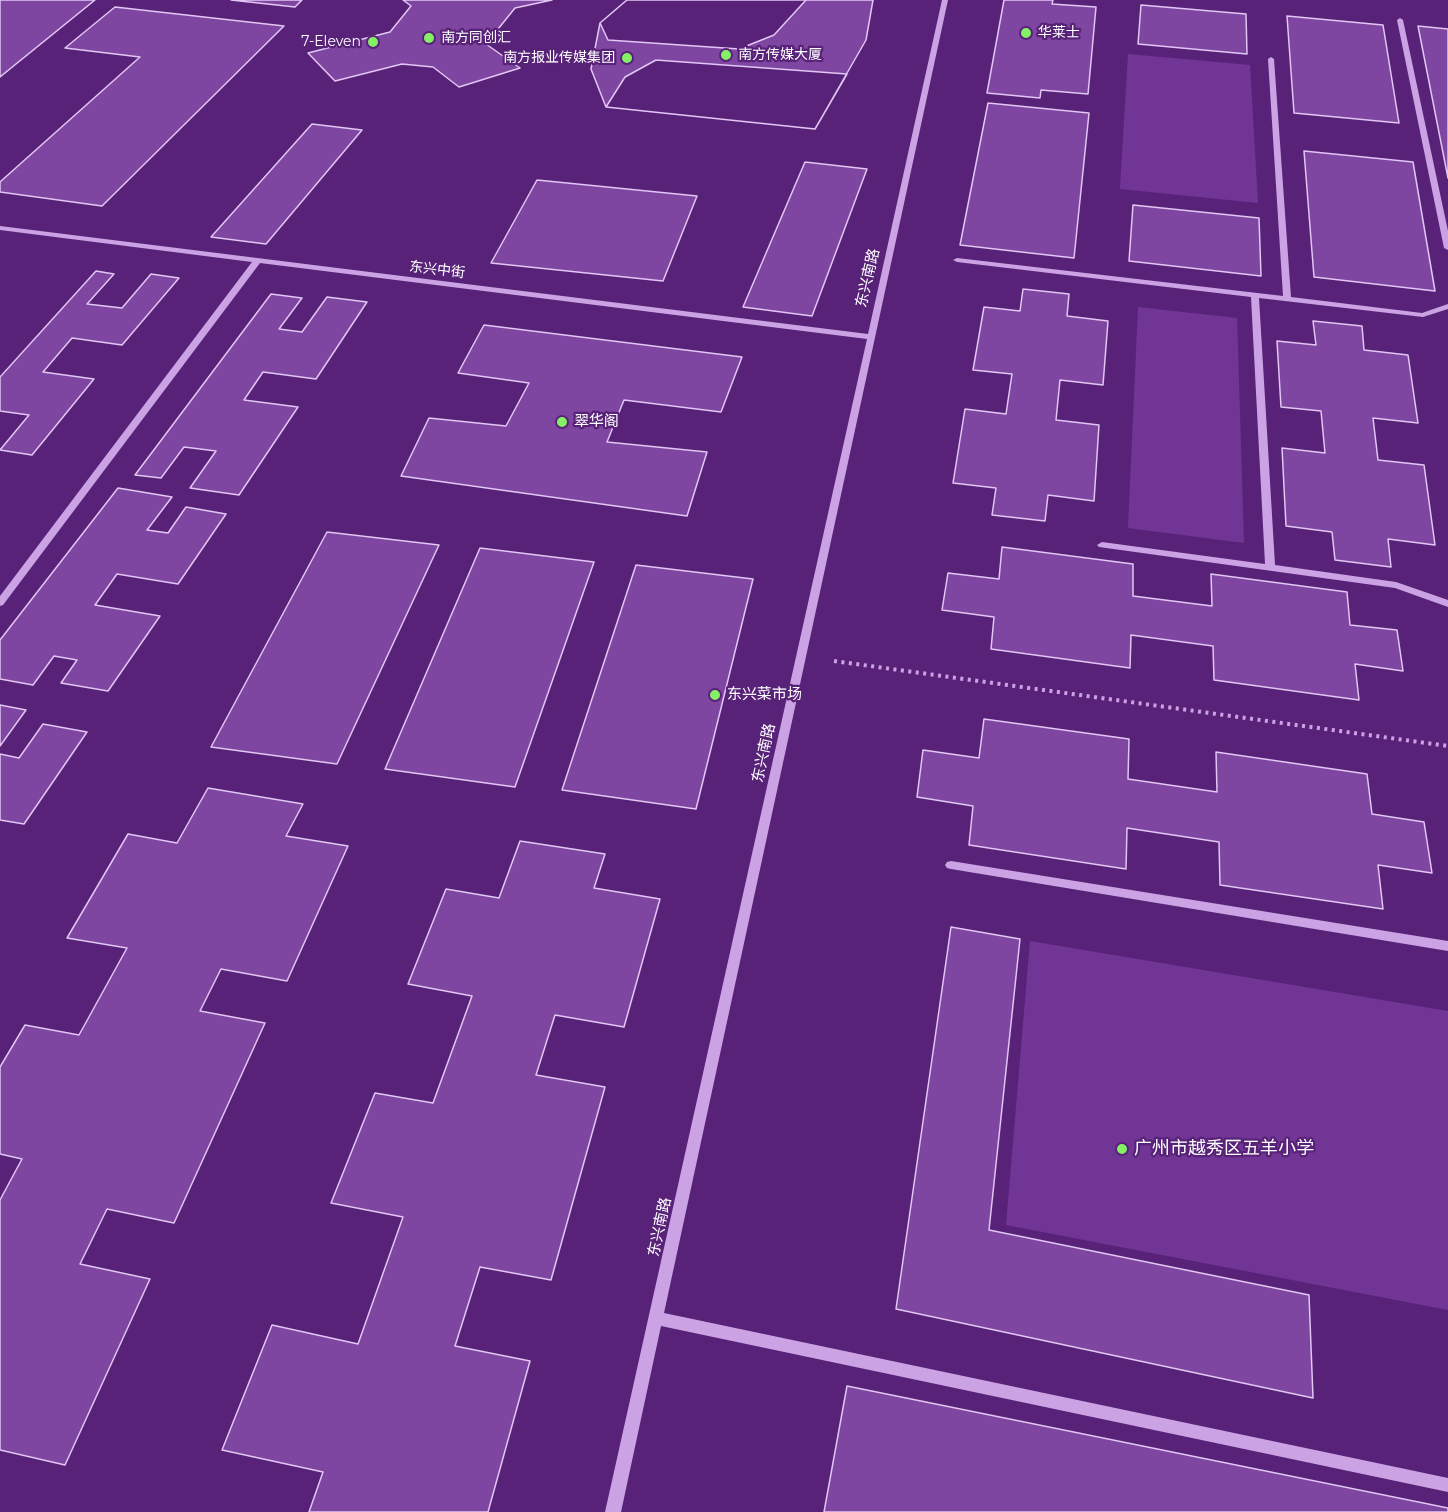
<!DOCTYPE html>
<html>
<head>
<meta charset="utf-8">
<style>
  body { margin:0 }
  canvas { display:block; background:#582279 }
</style>
</head>
<body>
<canvas width="1448" height="1512"></canvas>
<script>
const ctx = document.querySelector('canvas').getContext('2d');
ctx.lineJoin = 'round';
function fillPath(path, color) { ctx.fillStyle = color; ctx.fill(path, 'evenodd'); }
const toPath = rows => new Path2D(rows.map(r => 'M' + r).join(''));
function stroke(path, color, width, dash) { ctx.strokeStyle = color; ctx.lineWidth = width; ctx.lineCap = dash ? 'butt' : 'round'; ctx.setLineDash(dash || []); ctx.stroke(path); }
function drawText(font, color, halo, rows, align = 'center') {
  ctx.font = font + ' Montserrat,"Noto Sans SC",sans-serif'; ctx.lineWidth = 4.5; ctx.setLineDash([]); ctx.textBaseline = 'middle'; ctx.strokeStyle = halo; ctx.fillStyle = color; for (const [text, x, y, turn = 0] of rows) {
    ctx.save(); ctx.translate(x, y); ctx.rotate((+turn || 0) * Math.PI / 180); ctx.textAlign = isNaN(turn) ? turn : align; if (halo) ctx.strokeText(text, 0, 0); ctx.fillText(text, 0, 0); ctx.restore();
  }
}
fillPath(toPath([
  [1128,54,1250,65,1258,203,1120,189],
  [1138,307,1237,318,1244,543,1128,528],
  [1030,941,1448,1011,1448,1310,1006,1225]
]), '#713596');
const building = toPath([
  [0,0,95,0,0,77,0,0],
  [231,0,302,0,295,7,231,0],
  [403,0,552,0,515,8,486,44,520,68,459,87,433,67,402,64,335,81,308,53,390,32,411,6,403,0],
  [627,0,806,0,774,35,739,49,608,40,600,23,627,0],
  [627,0,873,0,866,40,815,129,606,107,591,69,600,23,627,0],
  [1004,0,1053,0,1052,4,1096,7,1088,94,1041,90,1040,98,987,93,1004,0],
  [1141,5,1246,14,1247,54,1138,44,1141,5],
  [115,7,284,26,102,206,0,192,0,182,140,57,65,48,115,7],
  [1287,16,1383,25,1399,123,1294,113,1287,16],
  [1418,26,1448,29,1448,178,1418,26],
  [656,60,847,74,815,129,606,107,625,77,656,60],
  [988,103,1089,113,1074,258,960,245,988,103],
  [312,124,362,130,266,244,211,237,312,124],
  [1304,151,1413,162,1435,291,1314,277,1304,151],
  [805,162,867,169,812,316,743,307,805,162],
  [537,180,697,196,663,281,491,263,537,180],
  [1133,205,1259,218,1261,276,1129,261,1133,205],
  [96,271,114,274,87,304,122,308,151,274,179,278,122,345,72,338,43,372,94,379,32,455,0,450,29,415,0,411,0,377,96,271],
  [1023,289,1069,294,1067,316,1108,321,1103,385,1060,380,1056,420,1099,425,1094,501,1048,495,1045,521,992,515,996,488,953,483,965,409,1006,414,1012,374,973,370,984,307,1020,311,1023,289],
  [271,294,302,298,279,329,302,332,327,297,367,302,316,379,263,372,244,400,298,407,239,495,190,488,216,451,184,447,161,478,135,475,271,294],
  [1313,321,1362,326,1364,350,1408,355,1418,423,1373,418,1378,460,1424,465,1435,545,1388,539,1391,567,1335,560,1332,532,1286,526,1282,448,1325,453,1321,411,1281,407,1277,341,1316,345,1313,321],
  [484,325,742,357,721,412,624,400,607,442,707,452,687,516,401,476,429,418,506,426,529,383,458,373,484,325],
  [118,488,172,497,147,530,168,533,186,507,226,514,178,584,117,574,95,605,160,616,108,691,61,683,77,660,54,656,33,685,0,679,0,640,118,488],
  [327,532,439,545,337,764,211,747,327,532],
  [1002,547,1133,564,1133,596,1212,606,1211,574,1347,592,1350,625,1397,630,1403,671,1355,664,1359,700,1214,680,1213,646,1131,635,1130,668,991,649,994,617,942,610,948,573,999,579,1002,547],
  [480,548,594,562,515,787,385,769,480,548],
  [636,565,753,579,696,809,562,790,636,565],
  [0,705,26,710,0,746,0,705],
  [984,719,1129,739,1128,779,1217,792,1216,752,1367,774,1372,814,1424,822,1432,873,1378,865,1383,909,1220,885,1219,842,1127,828,1126,869,969,845,973,806,917,797,923,750,979,758,984,719],
  [43,724,87,732,24,824,0,820,0,754,19,758,43,724],
  [208,788,303,804,286,836,348,846,287,981,221,969,200,1011,265,1023,174,1223,107,1209,80,1264,150,1279,65,1465,0,1450,0,1200,22,1159,0,1154,0,1067,25,1025,79,1035,127,948,67,938,128,834,177,843,208,788],
  [520,841,605,854,594,888,660,899,624,1027,555,1015,536,1075,605,1087,551,1280,480,1267,455,1346,530,1361,488,1512,309,1512,323,1472,222,1450,272,1325,358,1344,403,1217,331,1203,375,1093,433,1103,472,996,408,984,446,889,499,898,520,841],
  [951,927,1020,939,989,1230,1309,1295,1313,1398,896,1309,951,927],
  [847,1386,1448,1508,1448,1512,824,1512,847,1386]
]);
fillPath(building, '#7e46a0');
stroke(building, '#e2c6f4', 1.5);
stroke(toPath([
  [834,661,1448,746]
]), '#cba3e4', 4, [3, 4.5]);
fillPath(toPath([
  [942,0,948,0,664,1313,1448,1478,1448,1492,661,1326,621,1512,605,1512,867,339,260,263,3,605,0,606,0,596,252,262,0,230,0,226,868,334,942,0],
  [1400,18,1403,20,1448,231,1448,250,1444,248,1397,20,1400,18],
  [1271,57,1274,59,1291,297,1422,313,1448,304,1448,309,1423,317,1259,298,1275,565,1396,582,1448,600,1448,607,1395,588,1099,547,1097,545,1102,542,1265,564,1251,297,957,262,953,260,957,258,1283,296,1268,59,1271,57],
  [951,861,1448,941,1448,951,951,869,947,868,945,865,947,862,951,861]
]), '#cba3e4');
for (const [x, y, r, color] of [
  [1026,33,6,"#85f066"],
  [429,38,6,"#85f066"],
  [373,42,6,"#85f066"],
  [726,55,6,"#85f066"],
  [627,58,6,"#85f066"],
  [562,422,6,"#85f066"],
  [715,695,6,"#85f066"],
  [1122,1149,6,"#85f066"]
]) { const dot = new Path2D(); dot.arc(x, y, r, 0, 2 * Math.PI); ctx.fillStyle = color; ctx.fill(dot); stroke(dot, '#582279', 2); }
drawText('14px', '#fff', '#582279', [
  ["华莱士",1038,33],
  ["南方同创汇",441,38],
  ["7-Eleven",361,42,"right"],
  ["南方传媒大厦",738,55],
  ["南方报业传媒集团",615,58,"right"]
], 'left');
drawText('14px', '#fff', '#582279', [
  ["东兴中街",437,270,7]
]);
drawText('15px', '#fff', '#582279', [
  ["东兴南路",868,278,-77],
  ["东兴南路",764,753,-78],
  ["东兴南路",660,1227,-78]
]);
drawText('15px', '#fff', '#582279', [
  ["翠华阁",574,422],
  ["东兴菜市场",727,695]
], 'left');
drawText('18px', '#fff', '#582279', [
  ["广州市越秀区五羊小学",1134,1149]
], 'left');
</script>
</body>
</html>
